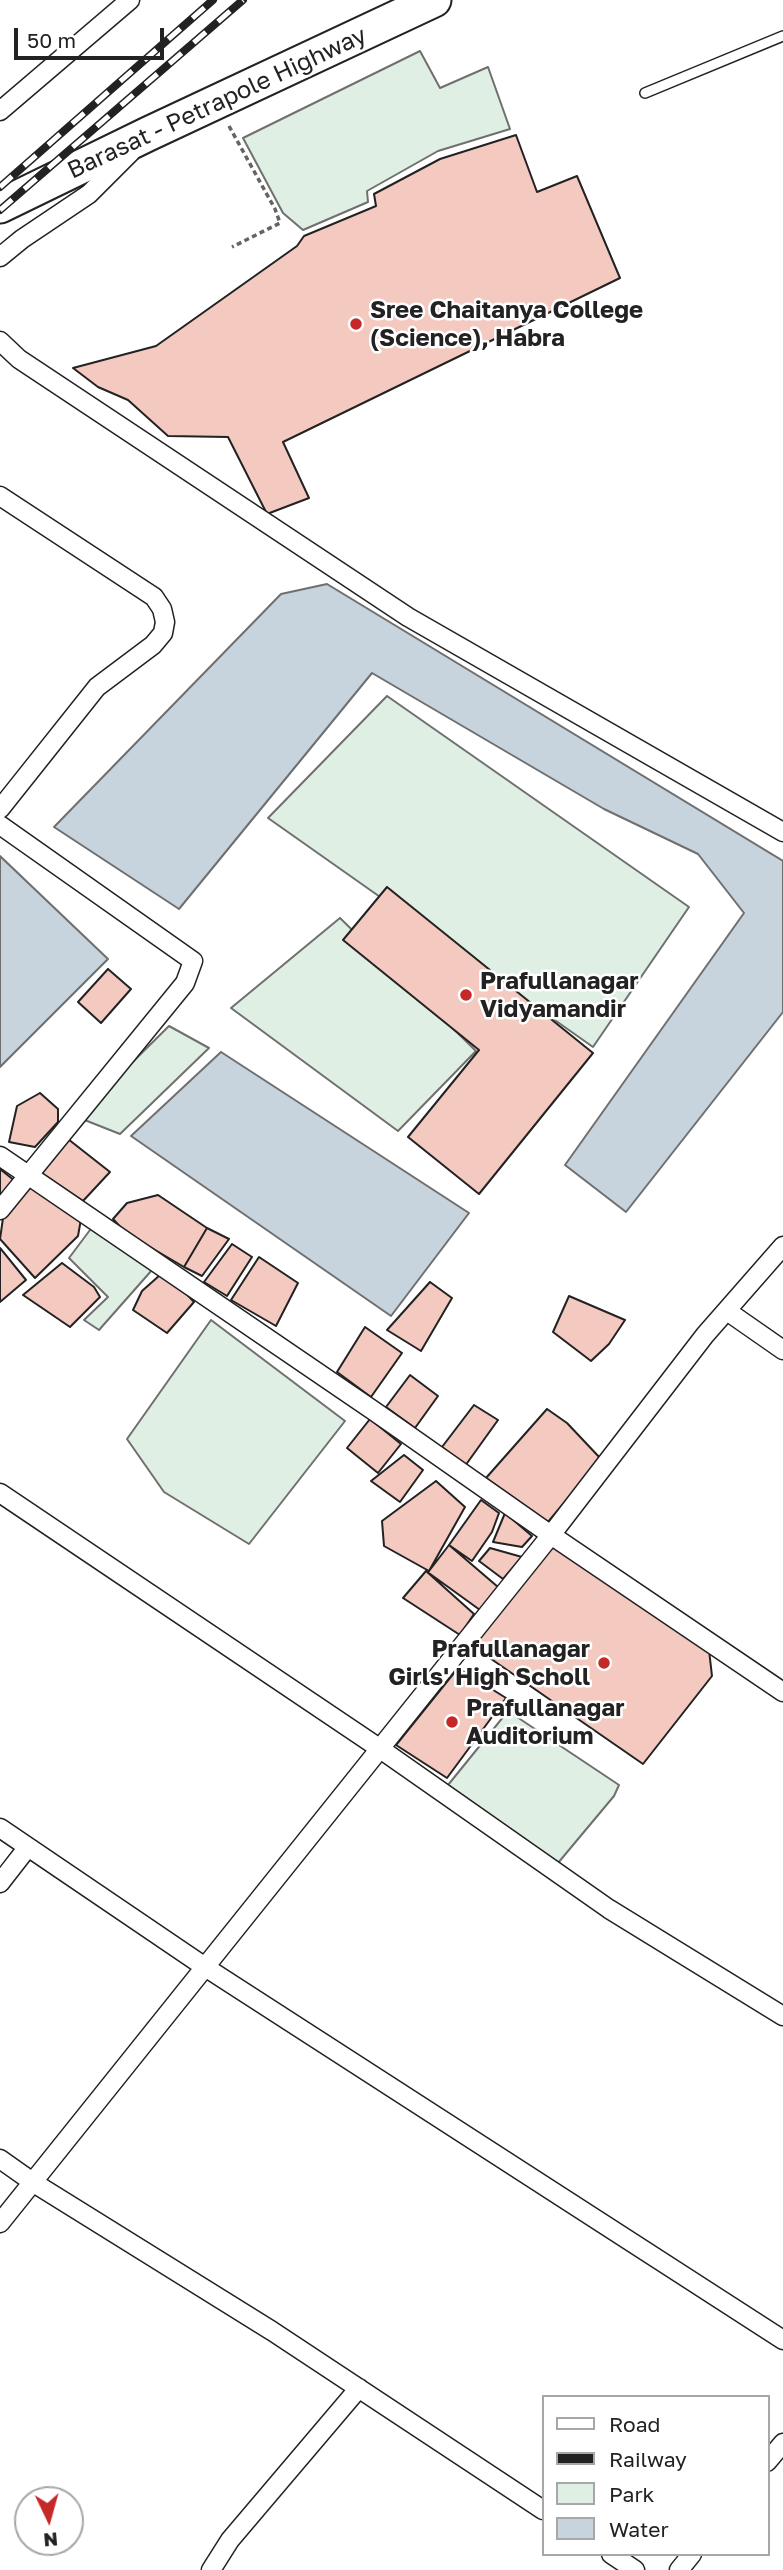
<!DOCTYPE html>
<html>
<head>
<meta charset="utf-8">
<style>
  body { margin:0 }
  #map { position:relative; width:783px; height:2570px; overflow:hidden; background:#fff; font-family:"Golos Text",sans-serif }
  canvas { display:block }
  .legend { position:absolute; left:542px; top:2395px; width:228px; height:161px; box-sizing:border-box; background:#fff; border:2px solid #a7a7a7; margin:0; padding:9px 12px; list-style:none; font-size:21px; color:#222 }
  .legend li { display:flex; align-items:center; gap:14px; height:35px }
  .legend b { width:35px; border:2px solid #a7a7a7 }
  .north { position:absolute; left:14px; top:2486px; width:70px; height:70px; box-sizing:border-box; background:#fff; border:2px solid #a7a7a7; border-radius:50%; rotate:175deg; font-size:19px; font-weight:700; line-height:28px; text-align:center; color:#222 }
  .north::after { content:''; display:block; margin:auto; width:24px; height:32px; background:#c62828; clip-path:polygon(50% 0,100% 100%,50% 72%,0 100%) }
  .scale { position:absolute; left:14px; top:28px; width:150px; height:32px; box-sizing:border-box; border:4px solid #222; border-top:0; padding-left:9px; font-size:21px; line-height:24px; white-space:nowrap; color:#222; -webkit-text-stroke:5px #fff; paint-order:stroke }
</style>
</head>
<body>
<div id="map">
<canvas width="783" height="2570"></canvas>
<ul class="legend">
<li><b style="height:9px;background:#fff"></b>Road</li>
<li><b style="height:9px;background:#222"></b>Railway</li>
<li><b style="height:19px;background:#e0efe3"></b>Park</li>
<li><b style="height:19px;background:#c7d3dd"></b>Water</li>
</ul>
<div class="north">N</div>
<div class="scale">50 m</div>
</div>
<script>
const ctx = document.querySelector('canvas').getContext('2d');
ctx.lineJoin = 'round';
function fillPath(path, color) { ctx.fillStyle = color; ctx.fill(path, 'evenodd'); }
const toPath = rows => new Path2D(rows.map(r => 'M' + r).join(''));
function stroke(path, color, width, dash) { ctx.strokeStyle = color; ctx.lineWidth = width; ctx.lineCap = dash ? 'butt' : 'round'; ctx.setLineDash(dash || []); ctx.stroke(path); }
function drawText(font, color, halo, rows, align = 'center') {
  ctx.font = font + ' "Golos Text",sans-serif'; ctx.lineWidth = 5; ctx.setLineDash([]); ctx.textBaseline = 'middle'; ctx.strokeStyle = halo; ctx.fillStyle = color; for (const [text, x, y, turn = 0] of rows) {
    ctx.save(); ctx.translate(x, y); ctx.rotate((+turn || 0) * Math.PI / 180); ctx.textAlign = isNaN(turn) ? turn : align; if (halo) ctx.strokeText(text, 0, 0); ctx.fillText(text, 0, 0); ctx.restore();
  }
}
const green = toPath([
  [420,51,440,88,488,67,510,129,438,151,367,191,368,202,303,230,283,213,243,138,420,51],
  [387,696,689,907,593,1047,268,818,387,696],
  [340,918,476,1051,398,1131,231,1008,340,918],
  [169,1026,209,1048,120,1134,77,1117,169,1026],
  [93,1226,152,1270,99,1330,84,1320,108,1297,69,1258,93,1226],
  [211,1320,345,1421,249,1544,164,1492,127,1439,211,1320],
  [508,1711,619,1785,614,1796,558,1863,448,1785,508,1711]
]);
fillPath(green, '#e0efe3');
stroke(green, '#6f6f6f', 2);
const water = toPath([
  [327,584,783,861,783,1012,626,1212,565,1165,744,913,698,854,604,809,372,673,179,909,54,827,281,594,327,584],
  [0,856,108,959,0,1067,0,856],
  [221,1052,469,1213,391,1316,131,1136,221,1052]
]);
fillPath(water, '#c7d3dd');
stroke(water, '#6f6f6f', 2);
const building = toPath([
  [516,135,537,192,577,176,620,278,283,442,309,498,267,514,228,437,168,436,128,400,98,387,73,368,156,346,297,246,304,236,376,206,374,194,440,159,516,135],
  [387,887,593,1053,479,1194,408,1137,479,1050,343,940,387,887],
  [108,969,131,989,101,1023,78,1002,108,969],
  [40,1093,58,1109,58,1122,35,1147,9,1142,17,1106,40,1093],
  [68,1139,110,1172,83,1201,40,1172,68,1139],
  [0,1169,15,1181,0,1199,0,1169],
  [29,1186,81,1219,78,1236,35,1278,0,1239,3,1218,29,1186],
  [158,1195,207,1228,184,1267,126,1233,113,1219,127,1203,158,1195],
  [207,1228,229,1239,202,1276,184,1267,207,1228],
  [232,1244,252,1257,227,1296,204,1282,232,1244],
  [0,1248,26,1280,0,1302,0,1248],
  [259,1257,298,1283,276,1326,231,1300,259,1257],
  [62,1263,94,1287,100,1297,70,1327,23,1295,62,1263],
  [160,1275,180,1287,194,1302,167,1333,133,1310,142,1291,160,1275],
  [430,1282,452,1298,421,1351,387,1330,430,1282],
  [569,1296,625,1320,609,1344,591,1361,553,1332,569,1296],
  [365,1327,402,1353,371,1397,337,1372,365,1327],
  [410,1375,438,1396,415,1428,386,1407,410,1375],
  [474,1405,498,1420,465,1466,442,1447,474,1405],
  [547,1409,567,1423,601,1459,548,1522,486,1478,547,1409],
  [370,1419,401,1444,378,1473,347,1448,370,1419],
  [404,1455,423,1470,400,1502,371,1481,404,1455],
  [436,1481,465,1507,429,1571,384,1546,382,1521,436,1481],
  [481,1500,499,1513,492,1532,472,1561,449,1545,481,1500],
  [505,1513,532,1536,522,1547,493,1542,505,1513],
  [449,1545,498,1587,480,1610,426,1571,429,1571,449,1545],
  [553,1546,709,1650,712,1676,643,1764,471,1645,553,1546],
  [490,1548,522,1557,503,1579,479,1561,490,1548],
  [426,1571,474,1614,460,1635,403,1598,426,1571],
  [458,1668,506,1698,447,1778,396,1745,458,1668]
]);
fillPath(building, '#f3c9c0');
stroke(building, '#222', 2);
const lane = toPath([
  [645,93,783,36]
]);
const street = toPath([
  [0,111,130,0],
  [0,257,22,239,89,194,131,152],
  [0,341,19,359,408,617,783,832],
  [0,496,154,597,162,609,165,622,163,633,153,645,97,687,0,809],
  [0,825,193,961,185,983,0,1210],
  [0,1156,374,1411,551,1535,705,1335,783,1246],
  [727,1311,783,1350],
  [0,1493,379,1748,609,1909,783,2016],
  [0,1828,205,1967,783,2340],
  [0,1883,28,1847],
  [0,2159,34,2183,272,2331,543,2510],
  [0,2223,551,1535,783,1692],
  [767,2462,783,2443],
  [611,2554,635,2570],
  [211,2570,230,2540,359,2388],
  [679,2570,692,2554]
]);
const highway = toPath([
  [0,206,148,134,434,0]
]);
stroke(lane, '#222', 12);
stroke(street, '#222', 21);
stroke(highway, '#222', 37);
stroke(toPath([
  [229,126,275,209,280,223,232,247]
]), '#646464', 3.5, [5, 3.5]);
stroke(lane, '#fff', 9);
stroke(street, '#fff', 18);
stroke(highway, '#fff', 33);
const rail = toPath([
  [0,187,213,0],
  [0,210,243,0]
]);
stroke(rail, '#222', 8);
stroke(rail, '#fff', 5, [16]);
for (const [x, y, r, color] of [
  [356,324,7,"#c62828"],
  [466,995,7,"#c62828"],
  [604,1663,7,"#c62828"],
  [452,1722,7,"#c62828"]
]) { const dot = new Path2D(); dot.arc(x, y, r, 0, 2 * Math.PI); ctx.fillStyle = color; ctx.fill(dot); stroke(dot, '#fff', 2.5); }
drawText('24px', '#222', '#fff', [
  ["Barasat - Petrapole Highway",217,103,-25]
]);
drawText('bold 24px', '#222', '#fff', [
  ["Sree Chaitanya College",370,310],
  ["(Science), Habra",370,338],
  ["Prafullanagar",480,981],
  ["Vidyamandir",480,1009],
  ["Prafullanagar",590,1649,"right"],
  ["Girls' High Scholl",590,1677,"right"],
  ["Prafullanagar",466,1708],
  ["Auditorium",466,1736]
], 'left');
</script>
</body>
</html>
